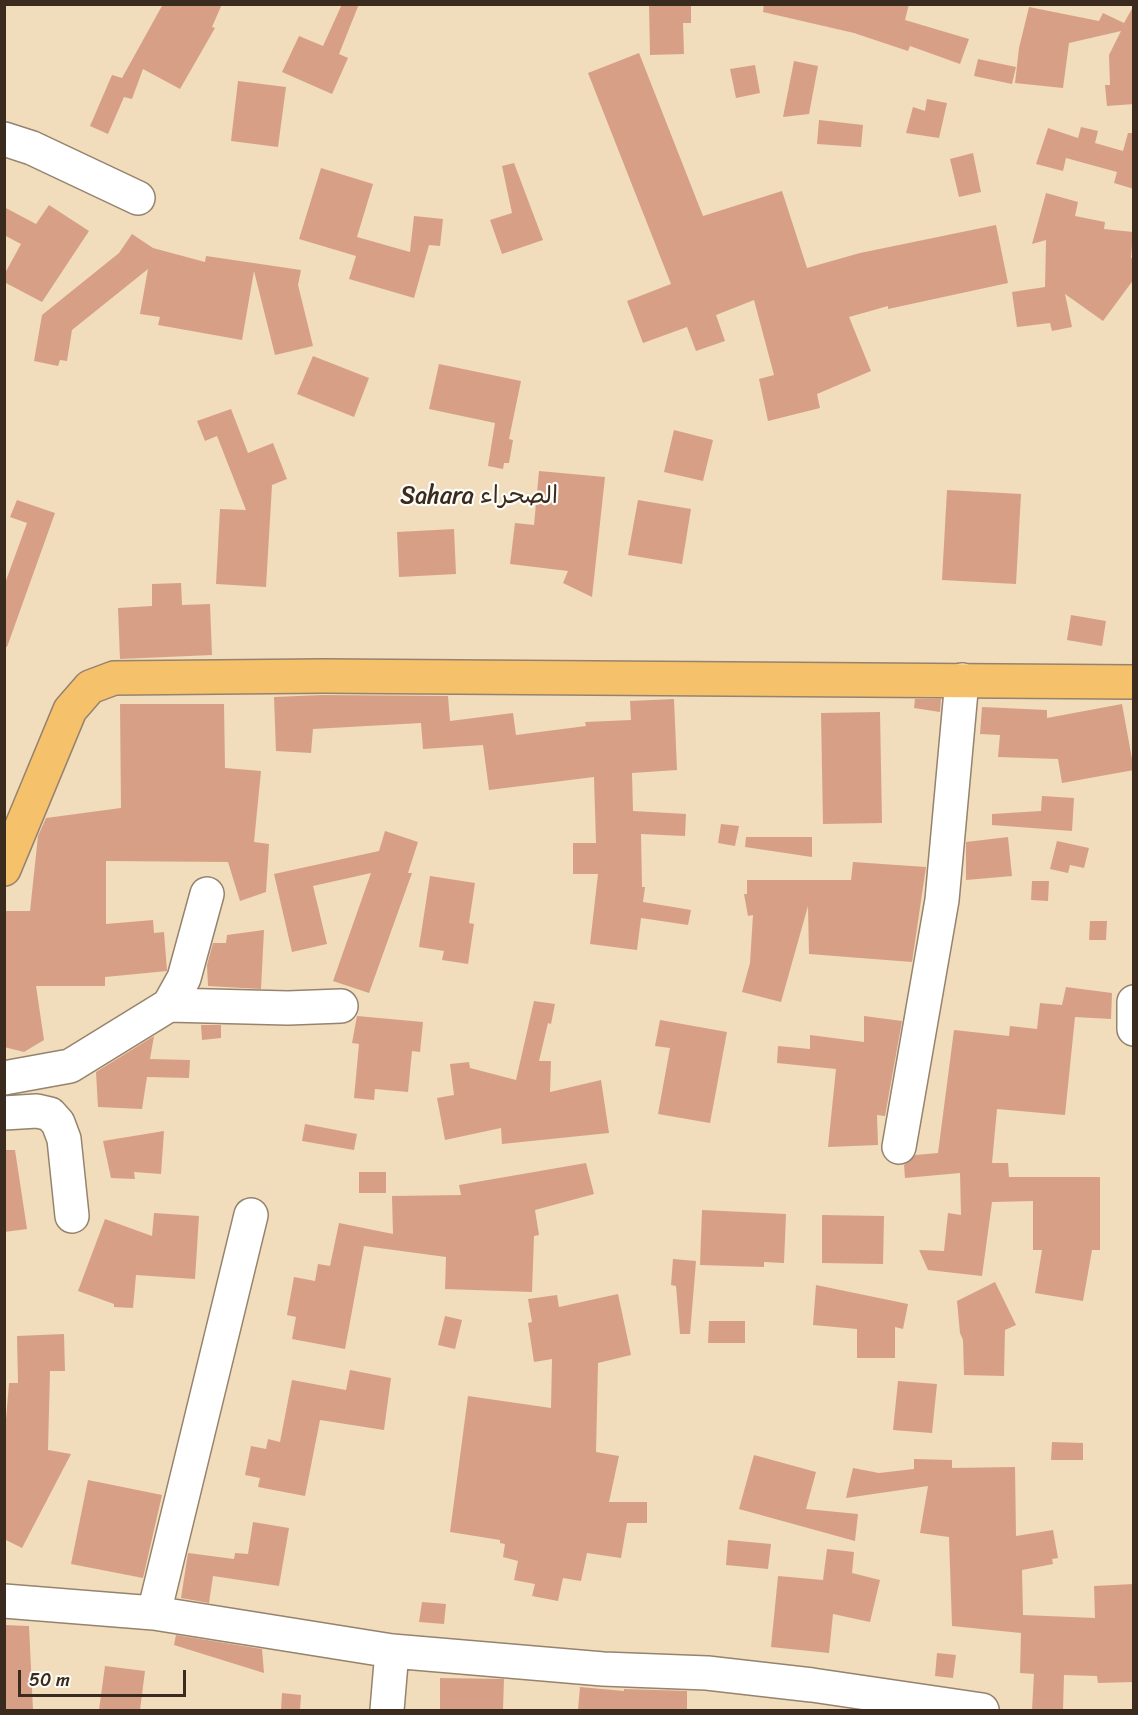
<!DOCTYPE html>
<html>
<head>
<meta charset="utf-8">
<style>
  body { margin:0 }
  #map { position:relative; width:1138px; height:1715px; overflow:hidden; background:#f1dcbc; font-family:Sriracha,sans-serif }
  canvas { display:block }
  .frame { position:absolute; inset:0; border:6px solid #3b2a1e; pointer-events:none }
  .scale { position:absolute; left:18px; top:1670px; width:168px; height:27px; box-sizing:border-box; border:3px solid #3b2a1e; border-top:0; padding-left:8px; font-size:18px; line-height:21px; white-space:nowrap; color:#3b2a1e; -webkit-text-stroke:4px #fdfcf7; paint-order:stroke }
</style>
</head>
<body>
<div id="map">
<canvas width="1138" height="1715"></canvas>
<div class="frame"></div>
<div class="scale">50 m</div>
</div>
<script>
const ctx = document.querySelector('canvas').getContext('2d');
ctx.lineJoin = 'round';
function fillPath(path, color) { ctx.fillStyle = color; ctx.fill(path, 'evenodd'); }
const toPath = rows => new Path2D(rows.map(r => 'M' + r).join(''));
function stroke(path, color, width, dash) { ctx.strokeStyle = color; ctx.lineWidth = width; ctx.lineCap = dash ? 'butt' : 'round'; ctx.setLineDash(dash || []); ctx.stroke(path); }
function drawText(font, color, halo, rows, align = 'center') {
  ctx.font = font + ' Sriracha,"Playpen Sans Arabic",sans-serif'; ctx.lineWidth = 4.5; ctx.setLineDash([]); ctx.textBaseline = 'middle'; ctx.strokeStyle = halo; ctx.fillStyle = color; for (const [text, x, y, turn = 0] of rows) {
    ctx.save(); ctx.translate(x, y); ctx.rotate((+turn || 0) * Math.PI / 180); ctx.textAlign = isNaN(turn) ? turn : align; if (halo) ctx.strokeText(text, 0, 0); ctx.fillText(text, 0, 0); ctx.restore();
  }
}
fillPath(toPath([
  [163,4,222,4,212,27,215,28,180,89,143,69,132,99,124,97,108,134,90,126,112,75,122,78],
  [342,4,359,4,339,54,348,58,332,94,282,72,299,36,323,46],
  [649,4,691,4,691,23,683,23,684,54,650,55],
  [764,4,909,4,905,20,969,39,960,64,910,46,908,51,854,33,763,12],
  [1134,5,1134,104,1107,106,1105,85,1110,85,1109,55,1121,31,1069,43,1063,88,1015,83,1019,48,1029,7,1099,21,1103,13,1124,23],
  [639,53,703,216,782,191,807,268,860,253,996,225,1008,283,888,309,888,306,849,317,871,371,817,394,820,408,768,421,759,379,774,375,754,300,716,315,725,341,696,351,687,327,643,343,627,301,671,284,588,73],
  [978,59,1016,67,1012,84,974,76],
  [794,61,818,66,809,114,783,117],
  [755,65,760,93,736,98,730,69],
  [238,81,286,87,278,147,231,141],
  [927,99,947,103,939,138,906,133,913,107,925,111],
  [819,120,863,125,861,147,817,144],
  [1081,127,1098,131,1095,143,1123,151,1128,133,1134,133,1134,189,1114,183,1117,172,1066,158,1063,171,1036,164,1048,128,1078,138],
  [973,153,981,192,959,197,950,159],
  [514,163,543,240,502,254,490,220,512,213,502,166],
  [321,168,373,184,357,237,410,252,414,216,443,219,440,246,429,245,414,298,349,279,356,256,299,239],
  [1046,193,1078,202,1075,216,1105,222,1104,229,1133,232,1131,258,1134,258,1134,279,1103,321,1065,294,1072,327,1052,331,1050,323,1017,327,1012,292,1045,287,1046,240,1032,244],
  [49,205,89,231,42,302,4,282,4,275,21,244,4,235,4,207,36,224],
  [132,234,153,248,205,262,206,256,301,270,298,285,313,346,275,355,254,271,242,340,158,325,160,317,140,314,148,269,72,330,67,361,60,360,58,366,34,361,42,315,119,253],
  [313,356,369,378,354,417,297,394],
  [439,364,521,381,509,439,513,440,509,463,504,463,503,469,488,466,495,423,429,409],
  [231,409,248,453,273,443,287,479,272,485,266,587,216,584,220,509,246,510,217,436,205,441,197,421],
  [674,430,713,440,703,481,664,472],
  [539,471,605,477,592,597,563,583,568,571,510,564,515,523,534,525],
  [947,490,1021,494,1016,584,942,580],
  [17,500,55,513,7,647,4,646,4,586,27,523,10,517],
  [638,500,691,509,682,564,628,555],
  [454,529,456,574,399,577,397,532],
  [181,583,182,605,210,604,212,655,120,659,118,608,152,606,152,584],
  [1071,615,1106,621,1102,646,1067,640],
  [323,695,448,696,450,721,513,713,516,735,586,726,585,722,631,720,630,701,674,699,677,770,632,773,633,811,686,814,685,836,641,834,642,887,645,887,643,902,691,910,688,925,641,918,637,950,590,944,598,874,573,874,573,843,596,843,594,777,489,790,483,745,423,749,421,723,313,729,311,753,276,751,274,697],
  [915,699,941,699,940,712,914,708],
  [120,704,224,704,225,768,261,771,254,842,269,844,266,892,240,901,228,862,106,861,106,924,153,920,154,933,164,932,167,971,105,977,105,986,36,986,44,1040,24,1052,4,1047,5,911,30,911,38,836,46,818,121,808],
  [1122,704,1134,770,1062,783,1058,759,998,757,1000,735,980,734,982,707,1047,710,1047,718],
  [880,712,882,823,823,824,821,713],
  [1042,796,1074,798,1072,831,992,825,992,814,1041,811],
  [721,824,739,826,735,846,718,843],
  [385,831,418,842,408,873,412,873,369,993,333,981,371,873,313,886,327,944,292,952,274,874,379,851],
  [746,837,812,837,812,857,745,847],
  [1008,837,1012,876,966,880,966,842],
  [1057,841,1089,848,1084,868,1070,865,1068,873,1050,869],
  [853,862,926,867,912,962,809,954,808,906,781,1002,742,992,750,963,753,915,748,916,744,894,747,894,747,880,851,880],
  [430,876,475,883,469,923,474,924,468,964,442,960,444,951,419,947],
  [1032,881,1049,881,1048,901,1031,900],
  [1090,921,1107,921,1106,940,1089,940],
  [264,930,261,989,208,986,207,965,213,943,226,943,227,935],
  [1066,987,1112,993,1111,1019,1075,1017,1065,1115,997,1109,992,1163,1008,1163,1009,1177,1100,1177,1100,1250,1092,1250,1083,1301,1035,1293,1042,1250,1033,1250,1033,1201,992,1202,982,1276,928,1270,919,1250,944,1251,948,1213,961,1215,960,1173,905,1178,904,1165,915,1155,938,1153,954,1030,1009,1036,1010,1026,1037,1029,1040,1003,1062,1005],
  [534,1001,555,1004,551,1024,548,1023,539,1061,551,1061,550,1092,601,1080,609,1133,502,1144,501,1128,445,1140,437,1098,454,1095,450,1064,469,1062,470,1068,516,1080],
  [357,1016,423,1022,420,1052,412,1051,408,1092,375,1089,374,1100,354,1098,359,1044,352,1043],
  [864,1016,902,1021,885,1116,877,1115,878,1145,828,1147,836,1069,777,1063,778,1046,810,1049,810,1035,864,1042],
  [660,1020,727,1032,710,1123,658,1114,670,1048,655,1046],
  [201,1025,221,1025,221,1038,202,1040],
  [154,1036,150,1059,190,1060,189,1078,147,1077,142,1109,98,1107,96,1072],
  [305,1124,357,1134,354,1150,302,1141],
  [164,1131,161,1174,134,1172,135,1179,111,1178,103,1141],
  [4,1150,15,1150,27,1229,4,1232],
  [586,1163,594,1194,535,1210,539,1235,534,1236,532,1292,445,1289,446,1257,364,1246,345,1349,292,1339,296,1317,287,1315,294,1277,315,1281,318,1264,330,1266,339,1223,393,1234,392,1196,461,1195,459,1185],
  [359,1172,386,1172,386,1193,359,1193],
  [702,1210,786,1214,784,1263,764,1262,764,1267,700,1265],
  [154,1213,199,1216,195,1279,136,1275,133,1308,114,1307,114,1304,78,1291,105,1219,152,1236],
  [822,1215,884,1216,883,1264,822,1263],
  [673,1259,696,1261,690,1334,680,1334,676,1286,671,1285],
  [995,1282,1016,1325,1005,1330,1004,1376,964,1375,963,1340,960,1333,957,1301],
  [816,1285,908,1304,903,1329,895,1327,895,1358,857,1358,857,1329,813,1325],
  [618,1294,631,1355,598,1363,596,1452,619,1456,609,1502,647,1502,647,1523,627,1523,621,1558,587,1553,581,1581,563,1578,558,1601,532,1596,535,1584,514,1580,518,1561,503,1557,505,1544,500,1543,500,1540,450,1532,468,1396,551,1408,552,1359,534,1362,528,1323,532,1322,528,1299,557,1295,559,1307],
  [445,1316,462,1320,455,1349,438,1345],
  [709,1321,745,1321,745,1343,708,1343],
  [64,1334,65,1371,50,1371,48,1450,71,1454,22,1548,4,1539,4,1444,9,1383,18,1383,17,1336],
  [350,1370,391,1378,384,1430,320,1420,305,1496,258,1487,260,1478,245,1475,251,1446,266,1449,268,1439,280,1442,292,1380,346,1390],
  [898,1381,937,1384,932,1433,893,1430],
  [1052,1442,1083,1443,1083,1460,1051,1460],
  [754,1455,816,1472,806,1509,858,1514,855,1541,739,1509],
  [914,1459,952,1460,952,1468,1015,1467,1016,1536,1053,1530,1058,1558,1052,1559,1053,1564,1022,1570,1023,1615,1095,1618,1094,1586,1134,1584,1134,1682,1098,1683,1097,1676,1064,1675,1063,1710,1032,1710,1034,1674,1020,1673,1021,1633,952,1626,949,1537,920,1533,928,1486,846,1498,853,1468,879,1473,914,1469],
  [88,1480,162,1495,143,1578,71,1564],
  [253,1522,289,1528,279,1586,213,1576,209,1603,181,1598,188,1553,234,1559,235,1553,248,1554],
  [728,1540,771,1544,768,1569,726,1565],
  [827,1549,854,1552,852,1573,880,1580,870,1622,833,1614,829,1653,771,1647,778,1576,823,1580],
  [422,1602,446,1604,444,1624,419,1622],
  [4,1625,29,1626,33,1710,4,1710],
  [176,1635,262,1649,264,1673,174,1645],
  [937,1653,956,1655,953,1678,935,1676],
  [105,1666,145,1671,140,1710,99,1710],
  [440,1678,504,1679,503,1710,440,1710],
  [580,1687,624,1691,624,1689,687,1691,687,1710,578,1710],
  [282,1693,301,1695,300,1710,281,1710]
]), '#d7a086');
const minor = toPath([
  [4,139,32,148,138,198],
  [1134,1002,1134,1029],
  [169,1005,288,1008,341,1006],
  [4,1078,70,1066,169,1005,184,978,207,894],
  [4,1113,37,1111,50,1114,58,1123,64,1139,72,1216],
  [899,1147,942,900,962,680],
  [4,1601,154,1613,392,1651,603,1669,707,1673,812,1685,982,1710],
  [154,1613,251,1215],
  [387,1710,392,1651]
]);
const major = toPath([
  [4,869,70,710,90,687,114,678,323,676,1134,682]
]);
stroke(minor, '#96836d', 36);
stroke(major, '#96836d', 36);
stroke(minor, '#fff', 33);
stroke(major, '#f5c16b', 33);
drawText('24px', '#3b2a1e', '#fdfcf7', [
  ["Sahara الصحراء",479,497]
]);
</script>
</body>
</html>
